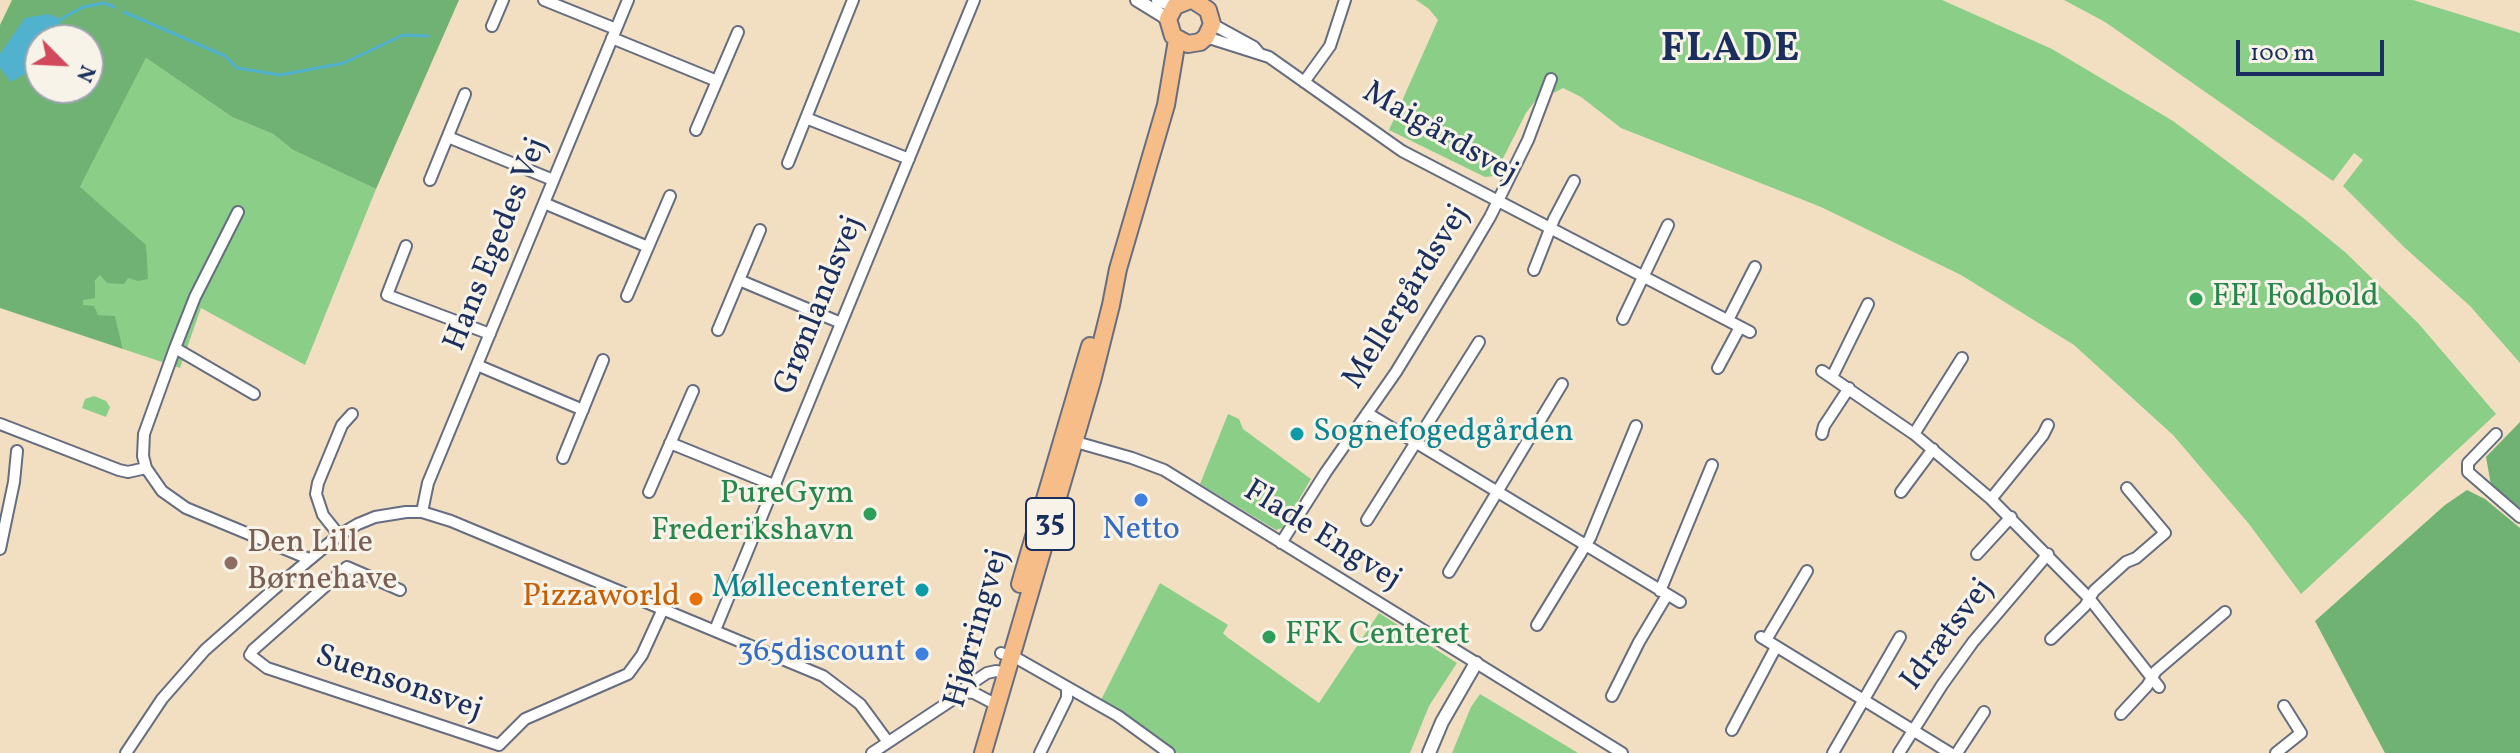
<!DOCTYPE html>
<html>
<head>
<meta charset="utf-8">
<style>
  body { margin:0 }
  #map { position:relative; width:2520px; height:753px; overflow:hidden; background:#f2dfc2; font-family:Vollkorn,serif }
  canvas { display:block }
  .north { position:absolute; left:24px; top:24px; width:80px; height:80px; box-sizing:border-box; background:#f7f3e8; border:2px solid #9fa5b1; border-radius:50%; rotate:114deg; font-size:22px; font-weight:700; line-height:32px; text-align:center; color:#1b2f5e }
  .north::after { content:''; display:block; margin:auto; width:28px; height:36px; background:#d1495b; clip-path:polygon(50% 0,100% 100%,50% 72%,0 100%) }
  .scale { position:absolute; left:2236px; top:40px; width:148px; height:36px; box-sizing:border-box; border:4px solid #1b2f5e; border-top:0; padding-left:10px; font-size:24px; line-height:28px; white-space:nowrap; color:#1b2f5e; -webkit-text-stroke:6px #f7f3e8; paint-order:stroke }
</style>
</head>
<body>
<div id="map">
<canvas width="2520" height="753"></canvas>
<div class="north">N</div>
<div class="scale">100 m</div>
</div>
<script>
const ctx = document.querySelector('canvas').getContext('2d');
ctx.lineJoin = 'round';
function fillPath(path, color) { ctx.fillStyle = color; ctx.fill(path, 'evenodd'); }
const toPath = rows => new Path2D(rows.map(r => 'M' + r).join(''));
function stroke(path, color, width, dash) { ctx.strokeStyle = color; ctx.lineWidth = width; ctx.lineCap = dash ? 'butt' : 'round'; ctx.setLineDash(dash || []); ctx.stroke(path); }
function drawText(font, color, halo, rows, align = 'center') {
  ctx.font = font + ' Vollkorn,serif'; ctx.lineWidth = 6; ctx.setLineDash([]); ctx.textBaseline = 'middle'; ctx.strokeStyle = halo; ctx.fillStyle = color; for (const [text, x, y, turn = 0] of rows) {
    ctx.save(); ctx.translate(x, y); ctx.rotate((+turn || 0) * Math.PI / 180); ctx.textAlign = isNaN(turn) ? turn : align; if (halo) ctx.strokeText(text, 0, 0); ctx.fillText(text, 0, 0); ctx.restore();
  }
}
fillPath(toPath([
  [1416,0,1942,0,2052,49,2173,121,2302,217,2345,252,2418,323,2496,414,2301,594,2249,524,2173,435,2074,345,1961,275,1821,207,1621,128,1581,97,1563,88,1556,92,1538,97,1526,113,1494,176,1485,177,1389,130,1438,20,1429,9],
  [2064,0,2413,0,2520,33,2520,363,2470,306,2404,247,2343,186,2363,160,2354,153,2333,181,2105,22],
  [146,58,232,117,273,134,293,150,376,189,305,365,201,308,180,368,123,349,115,317,98,315,83,306,83,300,100,274,80,187],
  [94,396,106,401,110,407,106,417,82,408,85,399],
  [1228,414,1239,419,1243,429,1311,479,1282,528,1276,530,1200,484],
  [1160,583,1228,625,1223,633,1227,637,1319,703,1379,613,1457,663,1429,706,1410,753,1177,753,1101,700],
  [1480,694,1578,753,1452,753,1471,707]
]), '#8bce87');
fillPath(toPath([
  [12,0,459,0,376,189,293,150,273,134,232,117,146,58,80,187,146,245,148,279,138,281,128,278,124,284,107,283,100,275,95,281,95,298,83,300,83,305,94,306,98,315,115,316,123,349,0,308,0,25],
  [40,40,88,40,88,88,40,88],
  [2520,422,2520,508,2491,485,2486,457],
  [2467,490,2485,499,2520,528,2520,753,2385,753,2315,621,2445,505]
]), '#70b174');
fillPath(toPath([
  [48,14,61,19,57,40,40,40,40,65,11,82,0,68,0,54,25,18]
]), '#50b2cf');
stroke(toPath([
  [124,12,225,56,237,68,280,75,344,63,403,35,428,36],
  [61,19,83,7,104,3,114,7]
]), '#50b2cf', 3);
const minor = toPath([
  [544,0,616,29],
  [1212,24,1254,47,1259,53],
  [492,26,503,0],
  [1206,37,1269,57,1402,151,1750,332],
  [612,38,717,81],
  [1304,82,1330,46,1345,0],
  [806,118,909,159],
  [696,130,738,32],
  [448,137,553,180],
  [788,163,853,0],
  [430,180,465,94],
  [544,203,648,247],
  [238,212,195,297,175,348,144,434,143,456,146,468,162,491,186,508,309,559],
  [406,246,387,295,490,334],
  [1534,270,1554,219,1574,181],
  [739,280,841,323],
  [627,296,670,196],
  [1623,319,1668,225],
  [1728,320,1755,267],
  [718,330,760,230],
  [175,348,254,394],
  [477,365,583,410],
  [1718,368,1740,327],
  [1822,371,1914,434,1991,499,2089,598,2159,687],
  [1832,377,1868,304],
  [1367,413,1680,602],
  [0,424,119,470,128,472,146,468],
  [1822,434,1824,426,1849,388],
  [1914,434,1962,358],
  [2496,434,2468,463,2468,472,2520,517],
  [1069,440,1132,458,1164,470,1622,753],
  [670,443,776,486],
  [563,458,603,360],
  [649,492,693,391],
  [1901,492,1933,449],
  [1991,499,2043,435,2048,425],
  [422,512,428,483,628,0],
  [1367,520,1479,342],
  [339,535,323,515,316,494,318,483,342,425,352,414],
  [1281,543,1326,472,1396,372,1467,256,1490,217,1528,140,1551,79],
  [0,549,14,482,17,451],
  [1977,554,2011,517],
  [1449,572,1562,384],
  [400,590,347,567,253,650,250,655,267,668,499,745,525,719,628,674,642,655,663,609],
  [1660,591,1712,465],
  [1537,625,1590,538,1636,426],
  [715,630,974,0],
  [1761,637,1950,753],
  [2051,639,2085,606,2094,591,2126,562,2136,558,2165,533,2127,488],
  [1766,640,1807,571],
  [1001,653,1018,659,1118,716,1169,753],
  [964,692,974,693,997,705],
  [1612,696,1639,642,1667,595],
  [2121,714,2147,686,2156,671,2225,612],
  [1732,730,1776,647],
  [126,753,162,699,205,650,273,590,339,535,358,524,375,517,406,512,422,512,451,521,823,676,860,704,888,742],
  [872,753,964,692,966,687,987,673,996,671,1006,673],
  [1040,753,1067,698,1067,688],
  [1833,753,1900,637],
  [1899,753,1942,685,1973,642,2048,554],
  [1957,753,1984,712],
  [2276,753,2301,733,2284,706]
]);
const tertiary = toPath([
  [1137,0,1168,19],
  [1158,0,1175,6],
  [1429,753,1442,722,1476,663]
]);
const primary = toPath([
  [1190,0,1175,6,1168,19,1173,36,1188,44,1200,42,1206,37,1212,24,1208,10,1193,0],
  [1020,584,1090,346],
  [983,753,1092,381,1111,305,1118,269,1166,105,1177,40]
]);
stroke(minor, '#666d81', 14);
stroke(tertiary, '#666d81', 16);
stroke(primary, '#666d81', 20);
stroke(minor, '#fff', 10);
stroke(tertiary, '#fff', 12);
stroke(primary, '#f7bd88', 16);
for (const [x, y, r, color] of [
  [2196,299,8,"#2e9e5b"],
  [1297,434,8,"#0f9aa8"],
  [1141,500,8,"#3f7fe0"],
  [870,514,8,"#2e9e5b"],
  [231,563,8,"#8d6e63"],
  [922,590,8,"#0f9aa8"],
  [696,599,8,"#e8710a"],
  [1269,637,8,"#2e9e5b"],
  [922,654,8,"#3f7fe0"]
]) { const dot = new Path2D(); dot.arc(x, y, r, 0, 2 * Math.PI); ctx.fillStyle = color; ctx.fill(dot); stroke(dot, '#f7f3e8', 3); }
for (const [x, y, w] of [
  [1050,524,48]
]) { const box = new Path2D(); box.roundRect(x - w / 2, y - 26, w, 52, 6); ctx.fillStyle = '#f7f3e8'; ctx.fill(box); stroke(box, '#1b2f5e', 2); }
drawText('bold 30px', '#1b2f5e', null, [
  ["35",1050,524]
]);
drawText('32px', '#1b2f5e', '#f7f3e8', [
  ["Maigårdsvej",1439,135,30],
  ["Hans Egedes Vej",498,245,-68],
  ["Mellergårdsvej",1408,298,-58],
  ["Grønlandsvej",821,306,-68],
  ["Flade Engvej",1321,537,32],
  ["Hjørringvej",979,629,-74],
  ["Idrætsvej",1949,636,-53],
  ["Suensonsvej",398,685,19]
]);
drawText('32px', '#27864d', '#f7f3e8', [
  ["FFI Fodbold",2212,299],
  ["PureGym",854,496,"right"],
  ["Frederikshavn",854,533,"right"],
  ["FFK Centeret",1285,637]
], 'left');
drawText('32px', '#0d838f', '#f7f3e8', [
  ["Sognefogedgården",1313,434],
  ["Møllecenteret",906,590,"right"]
], 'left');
drawText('32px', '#366cbe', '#f7f3e8', [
  ["Netto",1141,532],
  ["365discount",906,654,"right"]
]);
drawText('32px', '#785e54', '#f7f3e8', [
  ["Den Lille",247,545],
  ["Børnehave",247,582]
], 'left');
drawText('32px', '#c56008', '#f7f3e8', [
  ["Pizzaworld",680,599]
], 'right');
ctx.letterSpacing = '2px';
drawText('bold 40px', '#1b2f5e', '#f7f3e8', [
  ["FLADE",1731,53]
]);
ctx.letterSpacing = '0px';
</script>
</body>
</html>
